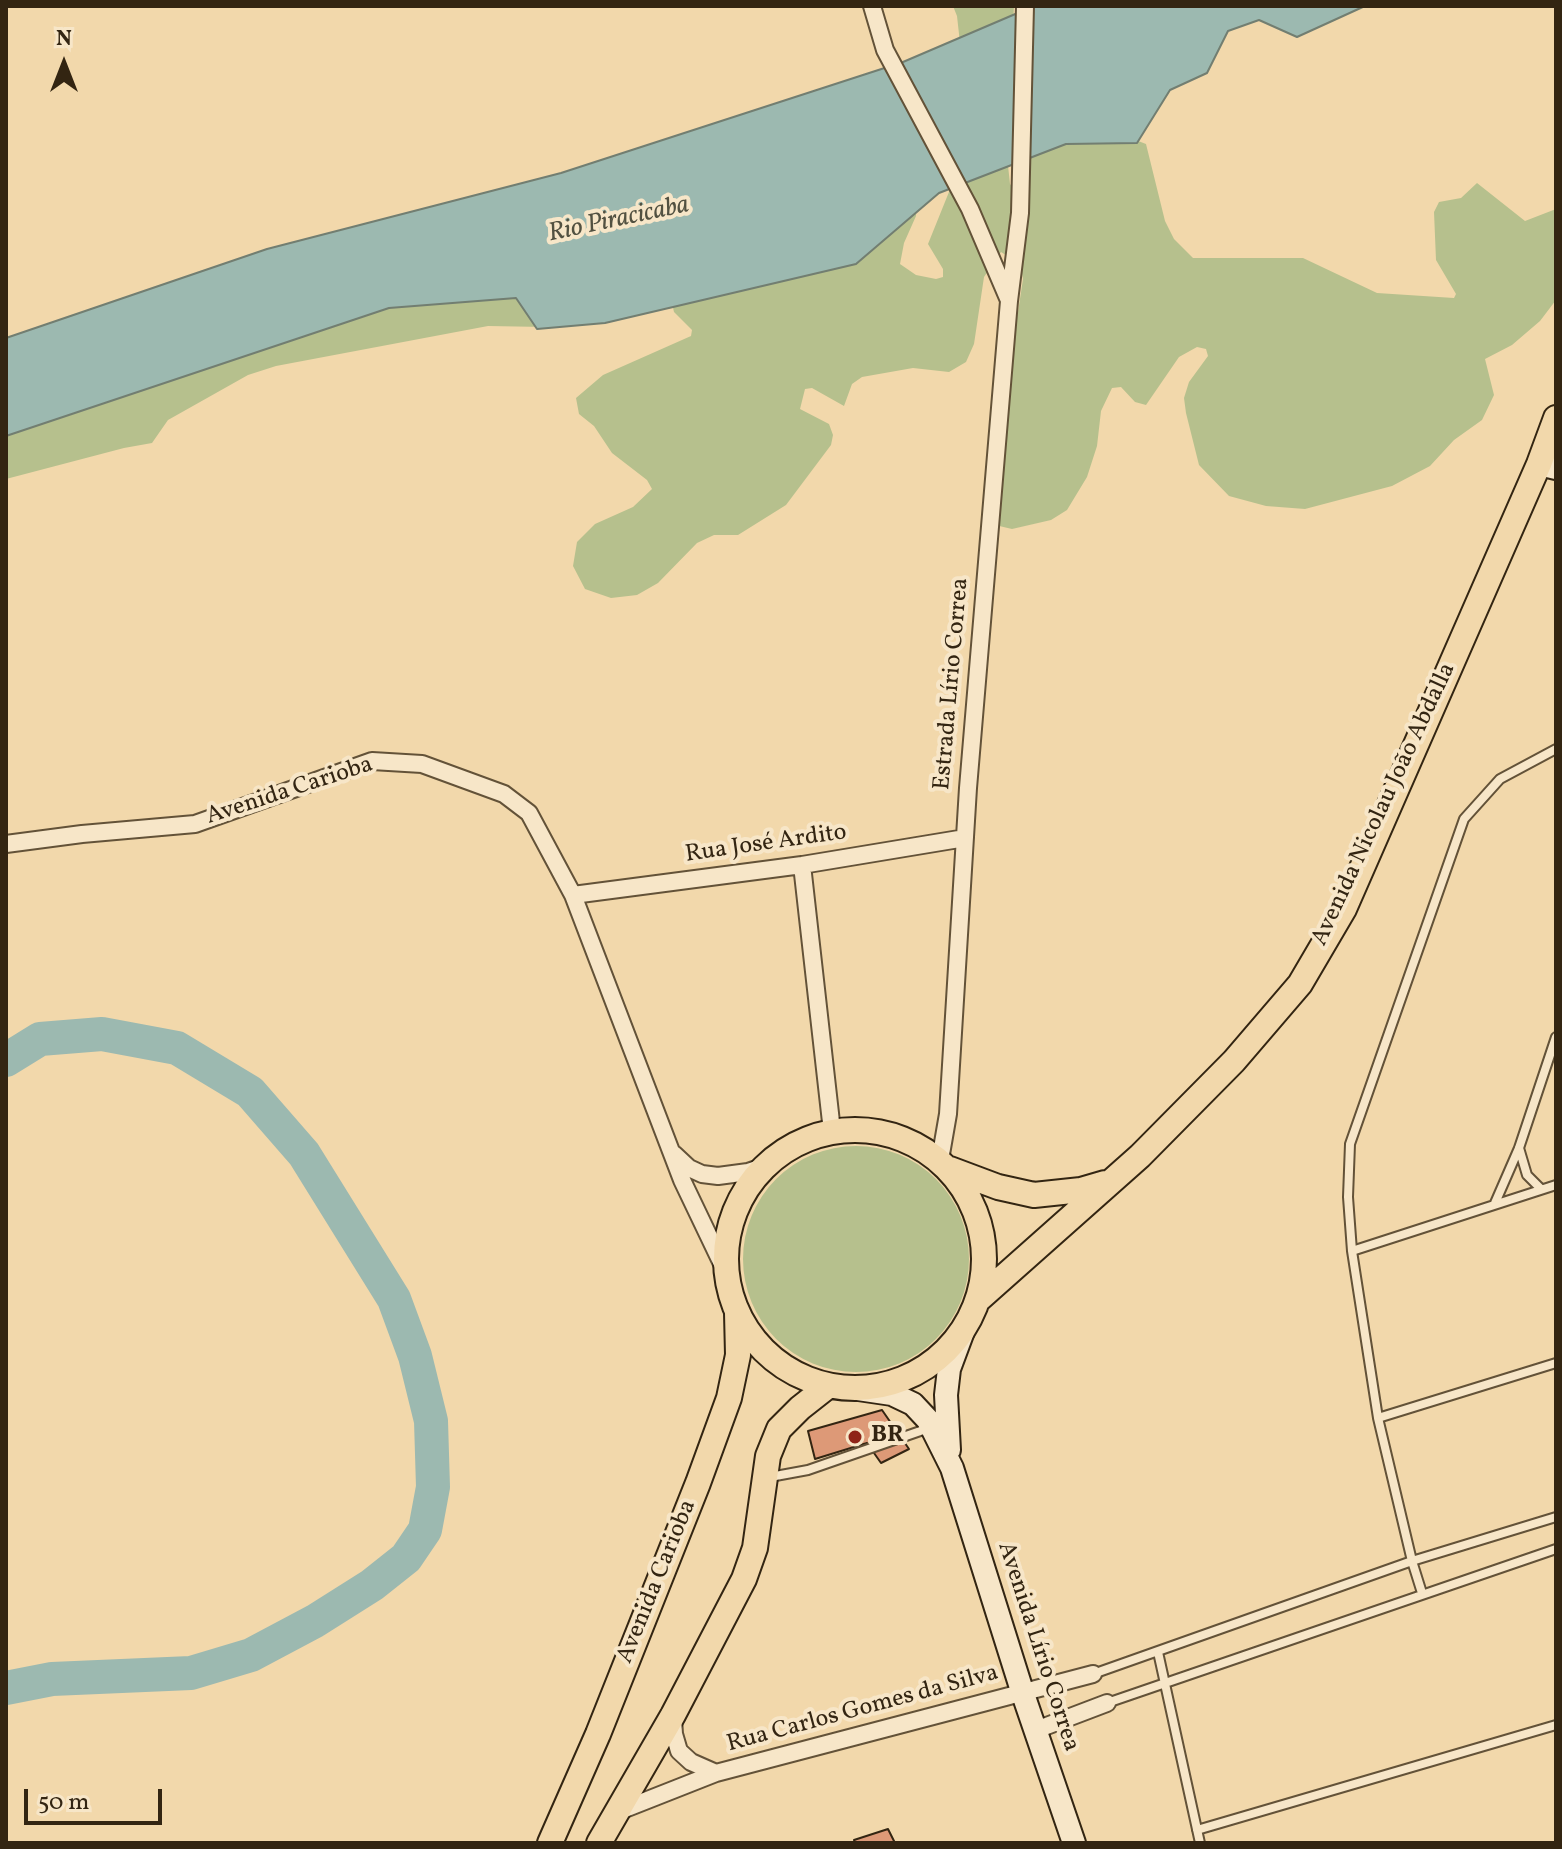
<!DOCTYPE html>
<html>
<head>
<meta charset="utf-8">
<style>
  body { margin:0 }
  #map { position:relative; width:1562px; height:1849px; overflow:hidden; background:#f2d8ab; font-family:Vollkorn,serif }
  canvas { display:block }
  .frame { position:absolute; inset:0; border:8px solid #332512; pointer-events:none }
  .north { position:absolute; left:24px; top:24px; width:80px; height:80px; -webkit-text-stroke:6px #f7e6c8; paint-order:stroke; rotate:0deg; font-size:22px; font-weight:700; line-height:32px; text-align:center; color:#332512 }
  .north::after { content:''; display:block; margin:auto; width:28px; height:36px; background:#332512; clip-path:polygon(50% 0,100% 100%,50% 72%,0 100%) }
  .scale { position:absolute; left:24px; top:1789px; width:138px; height:36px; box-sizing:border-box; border:4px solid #332512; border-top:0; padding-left:10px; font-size:24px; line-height:28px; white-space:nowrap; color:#332512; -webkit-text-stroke:6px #f7e6c8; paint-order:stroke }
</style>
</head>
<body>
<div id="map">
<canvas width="1562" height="1849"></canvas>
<div class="frame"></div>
<div class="north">N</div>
<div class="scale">50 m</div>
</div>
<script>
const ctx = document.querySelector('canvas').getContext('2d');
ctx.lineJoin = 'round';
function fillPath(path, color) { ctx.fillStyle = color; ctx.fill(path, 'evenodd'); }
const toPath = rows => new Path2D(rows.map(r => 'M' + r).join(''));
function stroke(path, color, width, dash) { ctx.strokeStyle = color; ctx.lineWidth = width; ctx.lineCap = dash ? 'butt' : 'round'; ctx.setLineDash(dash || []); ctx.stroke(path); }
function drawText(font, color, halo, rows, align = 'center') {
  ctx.font = font + ' Vollkorn,serif'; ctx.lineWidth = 8; ctx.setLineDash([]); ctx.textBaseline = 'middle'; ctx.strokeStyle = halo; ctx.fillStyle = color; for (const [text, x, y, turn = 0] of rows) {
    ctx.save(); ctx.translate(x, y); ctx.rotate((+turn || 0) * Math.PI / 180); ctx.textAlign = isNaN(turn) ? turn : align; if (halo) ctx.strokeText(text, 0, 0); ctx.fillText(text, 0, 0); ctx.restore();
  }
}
fillPath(toPath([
  [953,6,1014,6,1006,147,1010,184,1014,189,1035,134,1133,139,1146,144,1165,221,1174,239,1193,258,1303,258,1377,293,1454,298,1456,294,1436,260,1434,212,1439,202,1461,198,1477,183,1525,221,1556,209,1556,300,1540,321,1512,345,1485,359,1494,395,1482,420,1454,440,1430,466,1392,486,1305,509,1266,506,1229,496,1199,465,1186,413,1184,398,1189,382,1208,356,1206,349,1197,347,1179,357,1146,405,1135,402,1121,387,1112,388,1101,411,1097,446,1087,477,1067,510,1051,520,1012,529,995,525,992,488,986,466,996,383,1018,312,1023,279,1020,264,1001,252,984,277,974,344,966,362,949,372,913,368,862,377,852,384,844,406,812,388,805,389,800,409,829,424,833,435,831,445,786,505,738,535,714,535,697,543,658,583,637,595,611,598,585,589,573,566,577,542,595,524,633,507,652,489,647,480,612,453,594,426,579,414,576,398,603,375,691,336,692,330,674,312,671,299,917,193,916,216,904,243,900,264,916,275,936,279,943,277,943,269,928,244,951,187,960,43,957,16],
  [563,268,545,327,488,326,276,366,248,375,168,420,152,443,124,448,6,479,6,428,125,368],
  '743 1259a113 113 0 1 1 226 0a113 113 0 1 1-226 0Z'
]), '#b6c08d');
const water = toPath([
  [1034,6,1365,6,1297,37,1259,20,1228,31,1207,73,1170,90,1137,143,1066,144,939,193,856,264,605,323,537,329,516,298,389,308,6,436,6,338,267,249,561,173,903,62,1034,6]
]);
fillPath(water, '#9cb9b0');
stroke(water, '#727e71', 2);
stroke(toPath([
  [6,1060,40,1039,102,1034,177,1048,250,1092,304,1154,394,1299,415,1356,431,1421,433,1487,425,1530,406,1558,372,1585,315,1621,251,1655,191,1673,52,1679,6,1688]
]), '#9cb9b0', 34);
const building = toPath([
  [882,1410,909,1449,881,1463,867,1443,815,1459,808,1431,882,1410],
  [888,1829,895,1843,855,1843,854,1840,888,1829]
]);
fillPath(building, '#d97');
stroke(building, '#332512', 2);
const lane = toPath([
  [1519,1148,1527,1175,1541,1189],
  [1495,1203,1519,1148,1556,1037],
  [1352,1251,1556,1185],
  [1378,1418,1556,1363],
  [770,1477,808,1470,929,1428],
  [1422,1593,1412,1561,1378,1418,1352,1251,1348,1197,1350,1144,1464,819,1500,779,1556,749],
  [1158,1652,1200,1843],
  [1093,1674,1412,1561,1556,1517],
  [1107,1703,1556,1549],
  [1197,1830,1556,1725]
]);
const street = toPath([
  [872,6,885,50,970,209,1008,298],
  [6,844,82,834,195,824,372,761,422,764,504,794,529,813,573,895,682,1180,725,1270],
  [802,865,832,1131],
  [573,895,802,865,965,838],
  [674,1154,689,1168,702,1174,718,1176,748,1172,765,1166],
  [940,1160,948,1114,968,788,1009,301,1020,213,1025,6],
  [673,1718,674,1734,679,1751,691,1762,716,1773],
  [1036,1730,1107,1703],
  [617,1812,716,1773,1093,1674]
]);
const secondary = toPath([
  [1539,464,1556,468],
  [858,1389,892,1394,913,1404,928,1420,952,1468,1023,1694,1074,1843],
  [949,1450,946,1395,949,1369,962,1334]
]);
const primary = toPath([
  '726 1259a129 129 0 1 1 258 0a129 129 0 1 1-258 0Z',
  [950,1169,998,1187,1034,1195,1081,1190,1105,1183],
  [979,1299,1140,1156,1234,1061,1300,984,1344,909,1539,464,1556,418],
  [550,1843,598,1734,698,1483,729,1398,738,1355,737,1313],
  [599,1843,673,1715,744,1579,755,1548,768,1456,779,1429,800,1408,828,1386]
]);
stroke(lane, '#635238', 12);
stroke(street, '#635238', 20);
stroke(secondary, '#332512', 26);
stroke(primary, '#332512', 28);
stroke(lane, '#f7e6c8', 8);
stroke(street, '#f7e6c8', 16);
stroke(secondary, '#f7e6c8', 22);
stroke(primary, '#f2d8ab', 24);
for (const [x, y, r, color] of [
  [855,1437,8,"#8f2418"]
]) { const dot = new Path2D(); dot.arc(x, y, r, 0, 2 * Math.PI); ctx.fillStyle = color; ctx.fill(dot); stroke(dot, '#f7e6c8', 3); }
drawText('24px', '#332512', '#f7e6c8', [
  ["Estrada Lírio Correa",953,684,-85],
  ["Avenida Carioba",290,792,-18],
  ["Avenida Nicolau João Abdalla",1385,805,-65],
  ["Rua José Ardito",766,845,-8],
  ["Avenida Carioba",658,1582,-68],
  ["Avenida Lírio Correa",1037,1647,72],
  ["Rua Carlos Gomes da Silva",863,1710,-15]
]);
drawText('bold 24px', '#332512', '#f7e6c8', [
  ["BR",871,1437]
], 'left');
drawText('italic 26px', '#525141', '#f7e6c8', [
  ["Rio Piracicaba",619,221,-12]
]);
</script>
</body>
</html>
